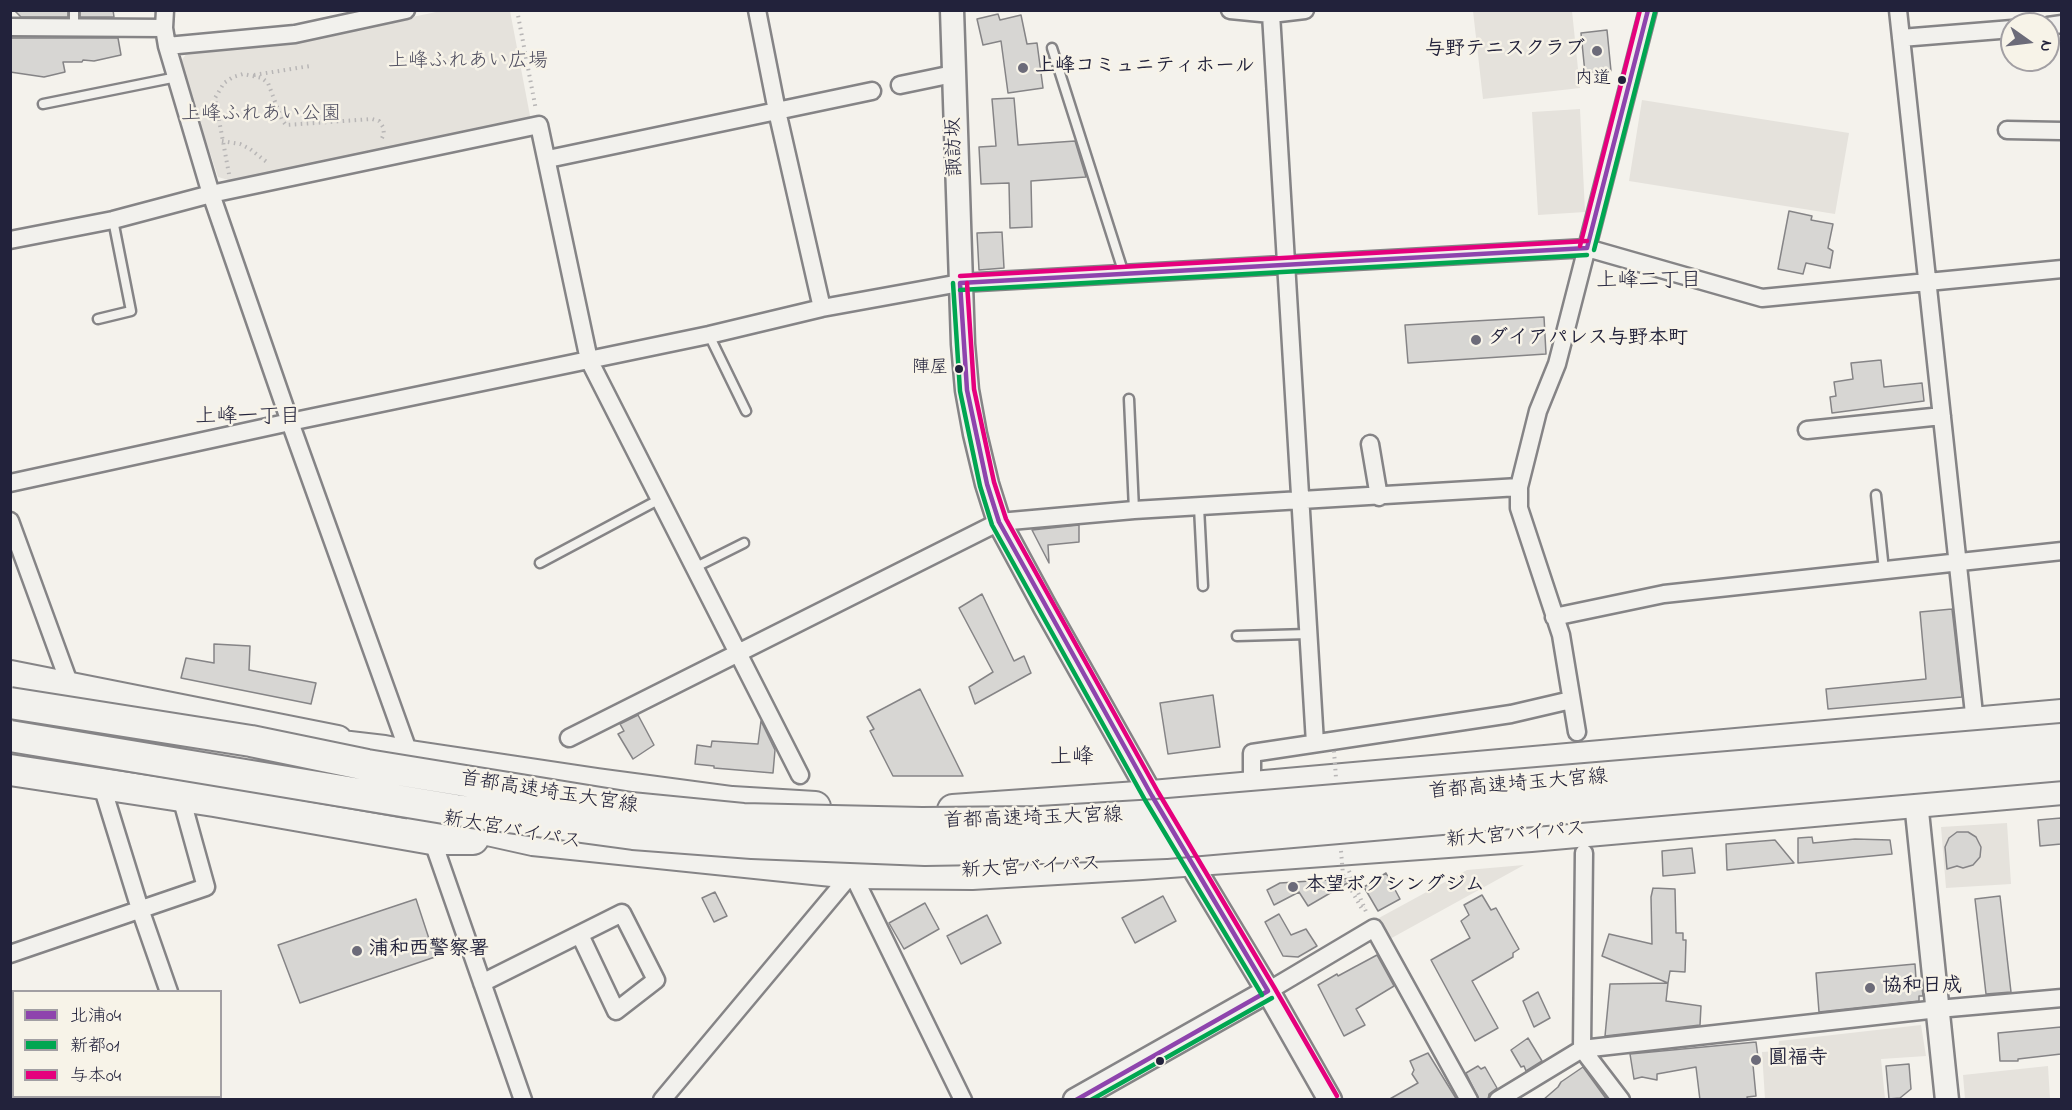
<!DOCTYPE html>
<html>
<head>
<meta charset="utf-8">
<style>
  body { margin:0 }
  #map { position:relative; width:2072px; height:1110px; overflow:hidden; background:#f4f2ec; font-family:"Indie Flower","Klee One",sans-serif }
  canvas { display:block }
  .frame { position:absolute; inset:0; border:12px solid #22223b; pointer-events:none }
  .legend { position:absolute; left:12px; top:990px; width:210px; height:108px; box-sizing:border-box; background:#f7f3e8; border:2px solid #a29fa3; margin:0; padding:8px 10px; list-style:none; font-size:18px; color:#22223b }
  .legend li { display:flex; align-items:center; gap:12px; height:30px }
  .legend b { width:30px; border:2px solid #a29fa3 }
  .north { position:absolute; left:2000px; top:12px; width:60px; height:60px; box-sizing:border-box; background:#f7f3e8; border:2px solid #a29fa3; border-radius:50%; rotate:104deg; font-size:16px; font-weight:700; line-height:24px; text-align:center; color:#22223b }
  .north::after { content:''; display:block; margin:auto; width:21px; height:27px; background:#6c6b79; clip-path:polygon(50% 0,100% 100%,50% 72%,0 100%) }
</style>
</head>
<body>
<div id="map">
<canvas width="2072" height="1110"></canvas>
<div class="frame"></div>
<ul class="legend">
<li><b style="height:8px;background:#8e44ad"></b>北浦04</li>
<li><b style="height:8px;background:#00a651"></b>新都01</li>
<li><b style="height:8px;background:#e5007d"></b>与本04</li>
</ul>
<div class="north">N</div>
</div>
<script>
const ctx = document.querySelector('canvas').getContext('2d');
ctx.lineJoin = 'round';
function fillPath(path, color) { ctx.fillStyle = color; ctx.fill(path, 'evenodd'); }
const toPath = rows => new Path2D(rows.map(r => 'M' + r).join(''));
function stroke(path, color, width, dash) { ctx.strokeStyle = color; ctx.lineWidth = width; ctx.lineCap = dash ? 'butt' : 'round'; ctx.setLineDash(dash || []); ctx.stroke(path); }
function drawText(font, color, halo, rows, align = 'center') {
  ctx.font = font + ' "Indie Flower","Klee One",sans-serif'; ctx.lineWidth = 5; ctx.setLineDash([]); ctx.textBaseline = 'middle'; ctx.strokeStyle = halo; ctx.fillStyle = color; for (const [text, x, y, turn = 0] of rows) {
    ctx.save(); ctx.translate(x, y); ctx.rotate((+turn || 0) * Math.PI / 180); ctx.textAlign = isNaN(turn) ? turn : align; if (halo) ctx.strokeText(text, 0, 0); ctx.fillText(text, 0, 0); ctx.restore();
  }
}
fillPath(toPath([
  [441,11,510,11,531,121,242,184,218,177,180,62,188,52,302,40],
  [1473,11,1572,11,1580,88,1483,99],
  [1642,100,1849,133,1835,214,1629,181],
  [1580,109,1585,212,1538,215,1532,112],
  [2007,823,2011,884,1946,888,1941,827],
  [1524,865,1388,940,1377,919,1467,870],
  [1921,1025,1926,1056,1881,1059,1885,1099,1765,1099,1762,1052,1778,1051,1779,1041],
  [2048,1066,2050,1099,1965,1099,1963,1075]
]), '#e5e2dc');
const building = toPath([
  [14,10,68,10,68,17,21,17,14,10],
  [80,10,113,10,114,17,80,17,80,10],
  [998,14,1000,20,1021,15,1027,44,1037,43,1043,88,1008,93,1001,41,983,45,977,19,998,14],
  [1607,30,1611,71,1585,73,1581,33,1607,30],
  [10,38,118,38,121,55,94,61,83,60,82,62,63,62,65,72,44,77,10,72,10,38],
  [1014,98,1018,145,1075,141,1086,177,1031,181,1032,227,1010,228,1009,183,981,184,979,147,996,146,992,99,1014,98],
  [1789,211,1812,216,1811,220,1833,224,1828,248,1833,251,1830,268,1806,263,1803,274,1778,269,1789,211],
  [1002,232,1004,268,979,270,977,233,1002,232],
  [1544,317,1546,354,1408,363,1405,325,1544,317],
  [1881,360,1884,387,1922,383,1924,401,1832,413,1830,397,1836,396,1834,382,1853,379,1851,363,1881,360],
  [1079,525,1079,542,1048,545,1049,563,1032,530,1079,525],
  [982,594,1014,661,1024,656,1031,673,975,704,969,687,993,672,959,608,982,594],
  [1952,609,1962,697,1828,709,1826,689,1926,679,1920,612,1952,609],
  [214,644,250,646,249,670,316,683,311,704,181,678,186,658,214,663,214,644],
  [920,689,963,776,893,776,870,731,874,729,867,717,920,689],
  [1213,695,1220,747,1168,754,1160,703,1213,695],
  [638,715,654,745,633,759,618,734,624,731,620,724,638,715],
  [761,721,775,750,773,773,714,768,714,766,695,764,697,745,711,747,712,741,758,744,761,721],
  [2061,818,2061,844,2040,846,2038,820,2061,818],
  [1957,832,1968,832,1976,837,1981,847,1980,857,1973,865,1963,868,1957,866,1947,869,1945,847,1949,838,1957,832],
  [1812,837,1813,843,1855,839,1890,840,1892,854,1798,863,1798,838,1812,837],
  [1775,840,1794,863,1727,870,1726,844,1775,840],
  [1692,848,1695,873,1663,876,1662,851,1692,848],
  [1386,873,1400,899,1378,911,1364,887,1386,873],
  [1356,878,1308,906,1299,892,1274,905,1267,890,1280,883,1356,878],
  [1653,888,1675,889,1676,933,1683,933,1683,940,1686,940,1685,972,1670,971,1668,983,1602,956,1609,934,1652,944,1651,897,1653,888],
  [715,892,727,916,714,922,702,898,715,892],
  [1482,895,1491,910,1496,908,1519,949,1513,953,1513,957,1472,981,1498,1028,1475,1041,1431,960,1470,938,1461,921,1469,915,1464,905,1482,895],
  [1163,896,1176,921,1135,943,1122,918,1163,896],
  [2000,896,2011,992,1986,994,1975,899,2000,896],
  [416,899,435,957,300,1003,278,945,416,899],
  [925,903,939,929,904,949,889,923,925,903],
  [1279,914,1291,935,1306,929,1317,946,1298,957,1283,956,1265,922,1279,914],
  [987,915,1001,943,961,964,947,936,987,915],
  [1377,955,1394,986,1356,1009,1365,1025,1344,1036,1318,985,1337,974,1338,976,1377,955],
  [1915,964,1916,979,1921,979,1923,996,1919,996,1919,1001,1819,1012,1816,973,1915,964],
  [1668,983,1666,1001,1701,1006,1700,1025,1605,1036,1610,984,1668,983],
  [1538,992,1550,1018,1534,1027,1523,1001,1538,992],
  [2061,1027,2061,1054,2018,1059,2018,1061,2000,1061,1998,1033,2061,1027],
  [1528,1038,1542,1061,1526,1071,1524,1066,1521,1067,1511,1050,1528,1038],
  [1756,1042,1759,1065,1753,1065,1756,1096,1747,1097,1748,1100,1700,1100,1696,1067,1657,1074,1657,1080,1642,1077,1634,1079,1630,1054,1756,1042],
  [1428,1053,1457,1100,1388,1100,1418,1083,1412,1074,1414,1070,1410,1061,1428,1053],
  [1909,1064,1911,1089,1900,1098,1889,1099,1886,1066,1909,1064],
  [1478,1066,1481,1069,1485,1067,1497,1088,1489,1094,1488,1100,1479,1100,1466,1073,1478,1066],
  [1583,1067,1607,1100,1543,1100,1558,1087,1561,1082,1583,1067]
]);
fillPath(building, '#d7d6d3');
stroke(building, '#858486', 1.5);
const lane = toPath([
  [74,10,74,28],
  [1052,48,1124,274],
  [43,104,177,77],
  [98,319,131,311,113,220],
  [709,335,746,411],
  [1129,399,1134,510],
  [1876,495,1884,570],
  [1199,507,1203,586],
  [540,563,660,499],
  [694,568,744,543],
  [1237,636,1308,634]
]);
const street = toPath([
  [165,10,164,28,167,46,211,194,290,422,410,756],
  [757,10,777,111,822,308],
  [1230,10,1271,14,1305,10],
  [1898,10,1975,723],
  [1271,14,1315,743],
  [2048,26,2062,24],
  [10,27,164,28],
  [1901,38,2012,29],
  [167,46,295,34,406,10],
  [900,85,953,74],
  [2007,130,2062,131],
  [548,159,872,91],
  [10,240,113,220,211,194,539,125,589,360,800,775],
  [1807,430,1942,416],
  [1370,444,1379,497],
  [10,483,290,422,709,335,822,308,960,283,1587,248,1762,298,2062,269],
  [10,521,71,688],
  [1554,617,1664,594,2062,551],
  [1577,732,1561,635,1519,508,1519,487,1538,411,1557,364,1648,10],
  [569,738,999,522,1134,510,1519,487],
  [101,783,140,909,169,992],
  [1252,787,1252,753,1511,714,1571,700],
  [412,813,432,839,523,1100],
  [1584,853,1582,1049,1621,1100],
  [10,954,206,887,181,797],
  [482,983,622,913,656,980,616,1011,580,935],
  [1268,991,1374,928,1469,1100],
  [10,1005,14,1006],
  [112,1096,118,1100],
  [205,1096,206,1100],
  [662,1100,852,873,963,1100],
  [1498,1100,1582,1049,1938,1009,2062,998]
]);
const secondary = toPath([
  [952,10,963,344,967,390,975,434,987,484,999,522,1045,607,1159,809],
  [1916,802,1947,1100],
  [1183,850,1268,991,1330,1100],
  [1075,1100,1268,991]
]);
const highway = toPath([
  [10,676,337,741],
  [315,743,384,751,410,756,597,784,732,802,815,807],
  [10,770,214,801,432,839,473,839],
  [953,810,1152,796,2062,715],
  [443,820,533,840,852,873,972,874,1142,864,1531,836,2062,789]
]);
stroke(lane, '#858486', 13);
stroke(street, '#858486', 21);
stroke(secondary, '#858486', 27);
stroke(highway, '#858486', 34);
stroke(toPath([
  [517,10,536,110],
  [254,75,310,66],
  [222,141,240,144,250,149,268,163],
  [229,174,215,98,224,83,233,77,243,74,262,78,268,83,282,120,286,125,372,119,379,121,383,127,384,134,380,142],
  [1349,871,1367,914],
  [1343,875,1362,909,1365,908]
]), '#b8b6b6', 4, [1.5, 4.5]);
stroke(lane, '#f2f1ed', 8);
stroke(street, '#f2f1ed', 16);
stroke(secondary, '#f2f1ed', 22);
stroke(highway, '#f2f1ed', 30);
const highwayBridge = toPath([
  [10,703,251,741,367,765,631,808,743,819,922,823,1040,822,1157,815,2062,739],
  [10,736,456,810,633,834,752,843,925,850,1043,848,1166,843,2062,765]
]);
stroke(highwayBridge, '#858486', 34, []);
stroke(toPath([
  [1334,751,1336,778],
  [1341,851,1343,875]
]), '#b8b6b6', 4, [1.5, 4.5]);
stroke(highwayBridge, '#f2f1ed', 30);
stroke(toPath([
  [1587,248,1648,10],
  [960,283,967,390,987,484,999,522,1152,796,1268,991],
  [960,283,1587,248],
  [1076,1100,1268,991]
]), '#8e44ad', 4.5);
stroke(toPath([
  [1594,250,1655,12],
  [953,283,960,391,980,486,992,525,1145,800,1262,995],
  [960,290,1587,255],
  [1091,1100,1272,998]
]), '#00a651', 4.5);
stroke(toPath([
  [1580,246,1640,10],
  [960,276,1587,241],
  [967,283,974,389,994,482,1006,519,1158,792,1274,987,1337,1096]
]), '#e5007d', 4.5);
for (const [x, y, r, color] of [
  [1597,51,6,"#6c6b79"],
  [1023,68,6,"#6c6b79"],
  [1622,80,5,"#22223b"],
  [1476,340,6,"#6c6b79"],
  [959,369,5,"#22223b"],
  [1293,887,6,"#6c6b79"],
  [357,951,6,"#6c6b79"],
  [1870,988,6,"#6c6b79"],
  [1756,1060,6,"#6c6b79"],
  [1160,1061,5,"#22223b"]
]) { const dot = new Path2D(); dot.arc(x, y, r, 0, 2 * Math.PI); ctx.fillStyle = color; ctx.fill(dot); stroke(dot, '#f7f3e8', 2); }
drawText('18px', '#22223b', '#f7f3e8', [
  ["内道",1611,80],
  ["陣屋",948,369]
], 'right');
drawText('bold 20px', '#22223b', '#f7f3e8', [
  ["与野テニスクラブ",1585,51,"right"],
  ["上峰コミュニティホール",1035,68],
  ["ダイアパレス与野本町",1488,340],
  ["本望ボクシングジム",1305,887],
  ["浦和西警察署",369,951],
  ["協和日成",1882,988],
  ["圓福寺",1768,1060]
], 'left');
drawText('20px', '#504f60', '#f7f3e8', [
  ["上峰ふれあい広場",468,63],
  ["上峰ふれあい公園",261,116]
]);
drawText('20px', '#22223b', '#f7f3e8', [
  ["諏訪坂",956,147,-92],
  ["首都高速埼玉大宮線",1518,786,-5],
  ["首都高速埼玉大宮線",549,794,9],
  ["首都高速埼玉大宮線",1033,820,-2],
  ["新大宮バイパス",512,832,10],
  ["新大宮バイパス",1516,836,-5],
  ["新大宮バイパス",1031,869,-3]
]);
drawText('21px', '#22223b', '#f7f3e8', [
  ["上峰二丁目",1649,283],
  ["上峰一丁目",248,419]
]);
drawText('22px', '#22223b', '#f7f3e8', [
  ["上峰",1072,759]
]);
</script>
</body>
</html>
